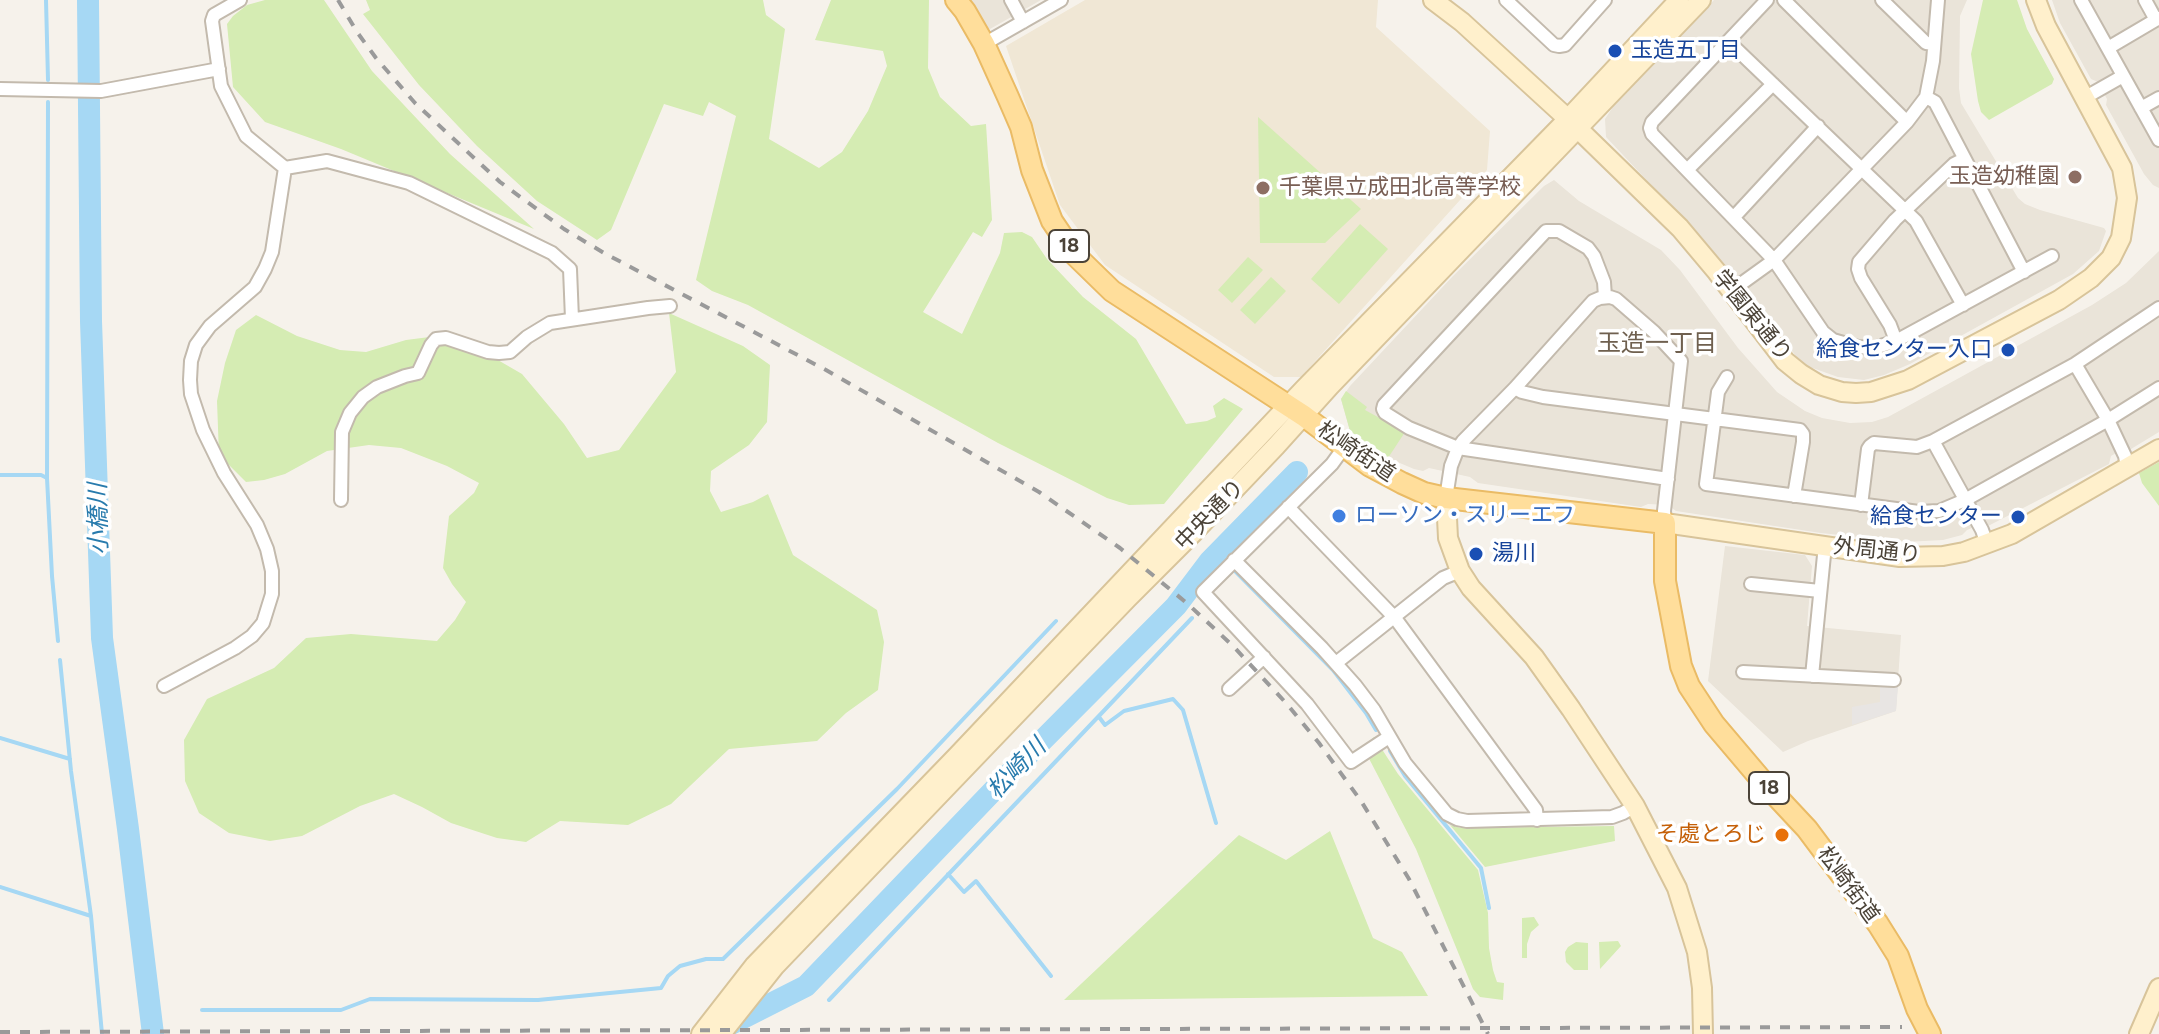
<!DOCTYPE html>
<html>
<head>
<meta charset="utf-8">
<style>
  body { margin:0 }
  canvas { display:block; background:#f6f2eb }
</style>
</head>
<body>
<canvas width="2159" height="1034"></canvas>
<script>
const ctx = document.querySelector('canvas').getContext('2d');
ctx.lineJoin = 'round';
function fillPath(path, color) { ctx.fillStyle = color; ctx.fill(path, 'evenodd'); }
const toPath = rows => new Path2D(rows.map(r => 'M' + r).join(''));
function stroke(path, color, width, dash) { ctx.strokeStyle = color; ctx.lineWidth = width; ctx.lineCap = dash ? 'butt' : 'round'; ctx.setLineDash(dash || []); ctx.stroke(path); }
function drawText(font, color, halo, rows, align = 'center') {
  ctx.font = font + ' Figtree,"Noto Sans JP",sans-serif'; ctx.lineWidth = 7; ctx.setLineDash([]); ctx.textBaseline = 'middle'; ctx.strokeStyle = halo; ctx.fillStyle = color; for (const [text, x, y, turn = 0] of rows) {
    ctx.save(); ctx.translate(x, y); ctx.rotate((+turn || 0) * Math.PI / 180); ctx.textAlign = isNaN(turn) ? turn : align; if (halo) ctx.strokeText(text, 0, 0); ctx.fillText(text, 0, 0); ctx.restore();
  }
}
fillPath(toPath([
  [969,0,1041,0,990,29,984,27],
  [1714,0,1967,0,1960,16,1959,88,1961,103,2018,198,2025,204,2040,210,2104,228,2106,231,2099,251,2073,274,1910,364,1884,375,1864,380,1838,377,1807,366,1797,357,1743,292,1742,285,1744,280,1729,274,1689,225,1606,137,1605,119,1613,107],
  [2052,0,2159,0,2159,188,2153,185,2144,174,2106,105,2107,99,2098,82,2091,79,2060,23],
  [1554,180,1579,201,1661,250,1680,270,1738,348,1777,392,1805,411,1822,418,1850,423,1872,422,1888,417,2092,305,2126,283,2159,251,2159,432,2131,449,2123,449,2111,456,2109,464,1988,526,1979,525,1967,530,1962,535,1943,540,1905,542,1821,533,1676,511,1668,505,1648,504,1641,507,1478,483,1470,477,1429,468,1423,471,1414,469,1388,458,1350,431,1341,399,1350,386,1453,276,1544,186],
  [1725,546,1805,555,1812,566,1807,626,1901,635,1896,711,1808,741,1783,752,1708,681]
]), '#eae4d9');
fillPath(toPath([
  [1085,0,1378,0,1376,27,1490,131,1487,170,1301,377,1274,377,1105,265,1060,205,1006,46]
]), '#f0e7d5');
fillPath(toPath([
  [265,0,324,0,372,71,450,154,534,229,341,149,265,122,233,87,227,24,233,16,247,5],
  [366,0,763,0,766,15,785,29,769,139,819,168,842,152,868,111,887,66,883,51,815,40,831,0,929,0,928,68,940,97,971,126,986,124,992,220,982,237,973,232,923,312,962,334,1000,253,1004,233,1022,232,1032,237,1047,259,1083,297,1136,339,1186,424,1207,421,1216,417,1213,406,1224,398,1243,409,1164,504,1129,505,1107,498,998,443,748,305,712,291,696,280,736,116,709,102,703,116,664,104,611,230,597,240,537,201,477,146,419,85,363,14,370,10],
  [1983,0,2017,0,2027,29,2054,79,2052,84,1989,120,1981,112,1978,101,1971,54],
  [1258,117,1361,209,1325,243,1260,243],
  [1360,224,1388,249,1339,304,1311,279],
  [1248,257,1263,270,1232,303,1218,290],
  [1271,277,1286,291,1255,324,1240,310],
  [669,313,743,346,770,365,767,422,749,445,711,471,710,491,721,512,753,502,768,494,793,555,877,610,884,642,878,690,846,713,817,741,729,749,671,804,628,825,560,821,526,842,497,838,451,823,422,807,394,794,360,806,302,836,270,841,229,833,199,813,185,781,184,740,207,699,274,668,306,638,351,634,437,641,455,620,466,602,452,584,443,568,449,516,474,493,479,483,447,466,401,448,369,445,327,451,285,474,264,480,246,482,219,455,217,401,225,363,236,330,256,315,297,336,340,350,366,352,406,340,453,334,522,374,564,424,587,458,619,450,676,372],
  [1346,391,1367,407,1365,410,1405,432,1388,458,1350,431,1341,399],
  [2159,462,2159,506,2142,483,2139,473],
  [1374,737,1398,774,1478,870,1488,913,1489,948,1493,970,1497,982,1504,983,1503,1000,1480,997,1473,989,1416,849,1363,747],
  [1450,825,1461,828,1614,826,1615,841,1485,867],
  [1330,831,1373,938,1402,952,1428,996,1064,1000,1239,835,1286,860],
  [1534,917,1539,925,1531,932,1527,944,1527,958,1522,958,1522,918],
  [1618,941,1621,946,1600,969,1599,942],
  [1576,942,1588,943,1588,970,1574,970,1566,962,1565,952,1568,947]
]), '#d5ecb3');
fillPath(toPath([
  [1880,686,1898,687,1896,711,1852,725,1852,707,1880,702]
]), '#e8e5e3');
stroke(toPath([
  [46,0,48,80],
  [0,475,41,475,47,478,52,576,58,641],
  [47,478,48,102],
  [1235,571,1333,670,1366,713,1376,730],
  [60,660,71,771,91,916,102,1034],
  [1099,717,1105,725,1124,711,1173,699,1183,710,1216,823],
  [0,738,70,759],
  [1390,751,1405,776,1481,868,1489,908],
  [948,874,964,892,976,881,1051,976],
  [0,887,91,916],
  [829,1000,1192,618],
  [202,1010,341,1010,370,999,538,1000,661,988,668,976,680,966,706,959,723,959,897,789,1056,621]
]), '#a6d8f4', 4);
stroke(toPath([
  [88,0,91,321,102,638,128,829,153,1034],
  [721,1029,806,986,1013,770,1176,606,1210,561,1297,472]
]), '#a6d8f4', 22);
const street = toPath([
  [240,0,214,15,212,21,221,86,246,136,285,168],
  [1011,0,1023,22],
  [1506,0,1554,45,1559,46,1565,45,1605,0],
  [1767,0,1652,122,1650,128,1652,134,1774,260,1823,332,1833,340,1858,347,1874,348,1896,341,2052,256],
  [1784,0,1907,122],
  [1882,0,1926,43,1934,44],
  [2081,0,2159,140],
  [2145,0,2156,20],
  [1729,42,1916,221,1963,305],
  [984,44,1061,0],
  [2108,48,2159,18],
  [0,89,101,91,219,69],
  [1926,97,1935,102,2024,272],
  [2086,97,2123,76],
  [2141,108,2159,98],
  [285,168,327,161,409,183,552,253,570,269,572,319],
  [1688,169,1773,84],
  [1734,217,1818,126],
  [1731,291,1774,260,1907,122,1926,97,1933,61,1938,0],
  [1605,297,1604,282,1594,256,1588,248,1559,231,1546,231,1384,405,1383,409,1385,413,1409,428,1458,448,1668,479],
  [1896,341,1890,325,1861,278,1858,269,1859,262,1895,220,1954,164,1964,159],
  [2075,364,2108,420,2125,456,2127,467],
  [1727,377,1718,392,1706,484,1919,512,1939,511,1965,500,2108,420,2159,388],
  [1515,388,1522,392,1543,397,1800,430,1803,434,1803,442,1794,496],
  [1933,441,1982,530,1987,544],
  [1345,446,1332,464,1203,592,1307,704,1351,762,1389,737],
  [1446,498,1451,466,1458,448,1463,441,1515,388,1593,301,1600,298,1610,297,1616,299,1654,332,1681,361,1664,511,1665,523],
  [341,500,342,432,350,413,363,397,377,387,405,376,418,373,431,345,436,339,446,338,488,352,499,353,510,352,527,337,550,323,648,308,670,306],
  [1861,505,1868,449,1870,446,1874,443,1917,447,1933,441,2075,364,2159,308],
  [1288,507,1395,618,1536,810,1537,820],
  [1234,560,1322,648,1355,685,1374,710,1405,763,1447,814,1457,819,1467,821,1612,817,1623,813,1635,806],
  [1751,584,1820,591],
  [1336,663,1443,578,1460,571],
  [1743,672,1894,680],
  [1812,676,1825,545],
  [164,686,235,648,252,636,263,623,272,594,272,571,267,549,257,525,224,473,203,430,191,394,190,380,191,361,196,345,210,326,255,287,265,269,272,252,285,168],
  [1229,689,1264,657]
]);
const secondary = toPath([
  [1433,0,1462,22,1568,119,1680,228,1717,272,1785,361,1801,374,1819,385,1842,392,1856,393,1871,392,1908,380,2059,300,2091,278,2111,258,2121,238,2127,198,2122,168,2046,26,2036,0],
  [1446,498,1448,538,1460,571,1471,588,1534,657,1571,709,1635,806,1677,888,1697,952,1702,988,1703,1034],
  [1665,523,1900,557,1943,556,1964,552,2012,534,2159,449],
  [701,1034,754,966,957,756,1304,389,1568,119,1679,0],
  [721,1034,775,966,1127,599,1194,532,1276,446,1330,386,1701,0],
  [2139,1034,2159,988]
]);
const primary = toPath([
  [956,0,965,11,984,44,1008,97,1021,127,1032,170,1052,221,1075,255,1112,291,1304,416,1370,466,1402,483,1424,493,1446,498,1665,523,1665,581,1681,666,1689,686,1714,724,1764,783,1807,829,1878,924,1898,956,1917,1009,1930,1034]
]);
stroke(street, '#c3baad', 16);
stroke(secondary, '#d8c49a', 22);
stroke(primary, '#eabb65', 24);
stroke(street, '#fff', 12);
stroke(secondary, '#fff0cc', 18);
stroke(primary, '#ffde9b', 20);
stroke(toPath([
  [338,0,357,32,376,58,415,103,500,182,564,229,604,253,826,370,1039,492,1120,548,1189,605,1233,646,1286,703,1319,743,1361,801,1409,879,1488,1034],
  [0,1032,1902,1027]
]), '#9a9a9a', 4, [10, 10]);
for (const [x, y, r, color] of [
  [1615,51,8,"#1a4fb4"],
  [2075,177,8,"#8d6e63"],
  [1263,188,8,"#8d6e63"],
  [2008,350,8,"#1a4fb4"],
  [1339,516,8,"#3f7fe0"],
  [2018,517,8,"#1a4fb4"],
  [1476,554,8,"#1a4fb4"],
  [1782,835,8,"#e8710a"]
]) { const dot = new Path2D(); dot.arc(x, y, r, 0, 2 * Math.PI); ctx.fillStyle = color; ctx.fill(dot); stroke(dot, '#fff', 3); }
for (const [x, y, w] of [
  [1069,246,40],
  [1769,788,40]
]) { const box = new Path2D(); box.roundRect(x - w / 2, y - 16, w, 32, 6); ctx.fillStyle = '#fff'; ctx.fill(box); stroke(box, '#4b4338', 2); }
drawText('bold 20px', '#4b4338', null, [
  ["18",1069,246],
  ["18",1769,788]
]);
drawText('22px', '#164399', '#fff', [
  ["玉造五丁目",1631,51],
  ["給食センター入口",1992,350,"right"],
  ["給食センター",2002,517,"right"],
  ["湯川",1492,554]
], 'left');
drawText('22px', '#785e54', '#fff', [
  ["玉造幼稚園",2059,177],
  ["千葉県立成田北高等学校",1279,188,"left"]
], 'right');
drawText('22px', '#4b4338', '#fff', [
  ["学園東通り",1752,316,51],
  ["松崎街道",1356,452,34],
  ["中央通り",1210,515,-46],
  ["外周通り",1877,551,6],
  ["松崎街道",1848,885,54]
]);
drawText('22px', '#366cbe', '#fff', [
  ["ローソン・スリーエフ",1355,516]
], 'left');
drawText('22px', '#c56008', '#fff', [
  ["そ處とろじ",1766,835]
], 'right');
drawText('24px', '#6f604f', '#fff', [
  ["玉造一丁目",1657,344]
]);
drawText('italic 24px', '#287bad', '#fff', [
  ["小橋川",99,519,-91],
  ["松崎川",1017,769,-46]
]);
</script>
</body>
</html>
